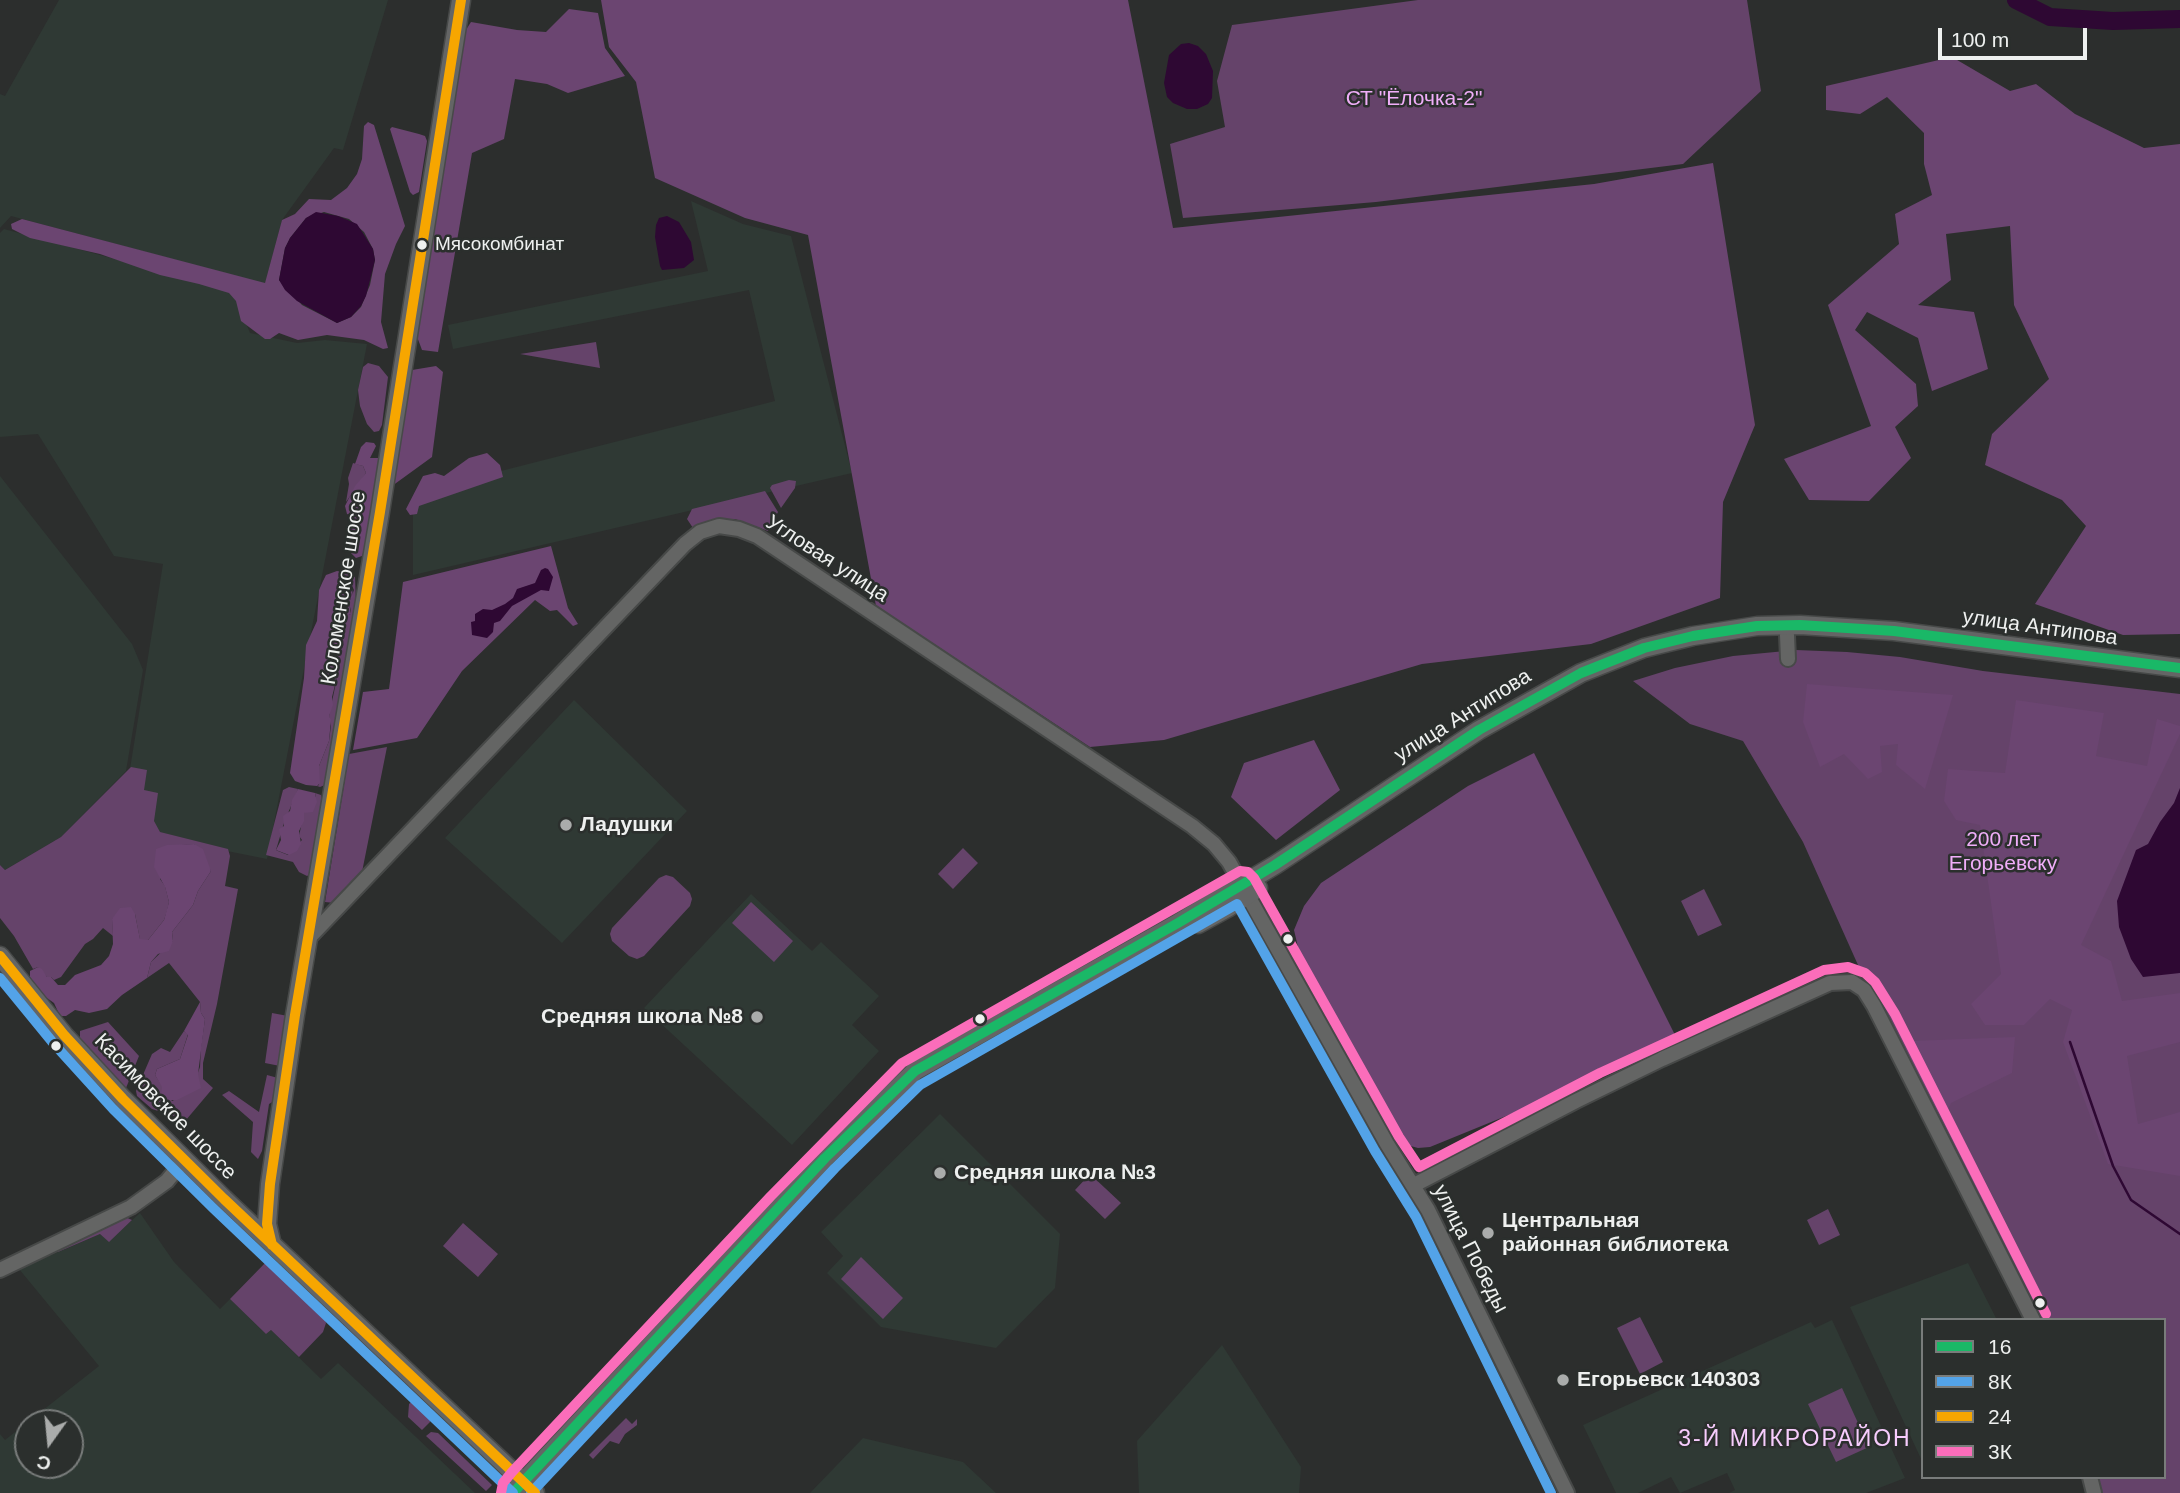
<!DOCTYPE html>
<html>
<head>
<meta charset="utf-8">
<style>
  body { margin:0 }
  #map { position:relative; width:2180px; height:1493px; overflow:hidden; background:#2c2e2d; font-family:Arial,sans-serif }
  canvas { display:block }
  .legend { position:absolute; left:1921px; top:1318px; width:245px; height:161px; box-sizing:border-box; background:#2b2f2d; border:2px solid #797c7b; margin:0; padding:9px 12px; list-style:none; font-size:21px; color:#eef0ef }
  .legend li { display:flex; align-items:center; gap:14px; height:35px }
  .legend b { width:35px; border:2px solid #797c7b }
  .north { position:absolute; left:14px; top:1409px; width:70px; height:70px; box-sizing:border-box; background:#2b2f2d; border:2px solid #797c7b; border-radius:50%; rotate:195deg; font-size:19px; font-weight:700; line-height:28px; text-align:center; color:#eef0ef }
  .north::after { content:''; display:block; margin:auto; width:24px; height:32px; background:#aaacab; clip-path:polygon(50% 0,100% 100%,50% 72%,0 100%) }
  .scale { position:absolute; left:1938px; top:28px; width:149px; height:32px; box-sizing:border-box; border:4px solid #eef0ef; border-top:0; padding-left:9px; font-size:21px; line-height:24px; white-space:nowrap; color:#eef0ef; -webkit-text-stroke:5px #2b2f2d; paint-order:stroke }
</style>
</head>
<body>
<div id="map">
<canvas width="2180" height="1493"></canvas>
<ul class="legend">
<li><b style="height:9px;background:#1ab867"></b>16</li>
<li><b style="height:9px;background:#53a3e8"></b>8К</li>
<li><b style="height:9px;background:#f7a600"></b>24</li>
<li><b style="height:9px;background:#fb6dba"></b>3К</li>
</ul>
<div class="north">С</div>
<div class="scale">100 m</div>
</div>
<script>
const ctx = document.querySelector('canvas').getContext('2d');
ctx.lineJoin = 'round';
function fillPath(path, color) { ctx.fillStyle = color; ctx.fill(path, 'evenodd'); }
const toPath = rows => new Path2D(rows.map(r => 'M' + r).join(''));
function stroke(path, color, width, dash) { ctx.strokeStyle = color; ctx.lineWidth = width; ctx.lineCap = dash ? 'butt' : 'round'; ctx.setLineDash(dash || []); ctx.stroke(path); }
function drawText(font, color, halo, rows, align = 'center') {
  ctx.font = font + ' Arial,sans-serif'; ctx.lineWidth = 5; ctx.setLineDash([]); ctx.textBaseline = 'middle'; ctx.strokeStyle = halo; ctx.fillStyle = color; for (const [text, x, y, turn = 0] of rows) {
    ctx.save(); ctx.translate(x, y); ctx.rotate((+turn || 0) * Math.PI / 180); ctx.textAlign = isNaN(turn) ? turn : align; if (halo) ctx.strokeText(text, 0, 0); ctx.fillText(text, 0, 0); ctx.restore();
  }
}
fillPath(toPath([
  [59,0,388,0,343,150,334,148,282,220,265,284,11,216,0,228,0,94,5,96],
  [691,201,743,224,791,236,852,473,413,575,413,507,501,471,775,401,749,290,453,349,448,325,708,271],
  [4,229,233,291,250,333,297,343,325,340,367,344,267,859,222,850,159,833,129,775,163,564,114,556,38,434,0,437,0,233],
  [0,476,132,644,143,670,126,771,61,837,5,870,0,865],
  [574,700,687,811,562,943,445,838],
  [751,894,812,951,821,942,879,996,852,1025,879,1051,792,1145,644,1008],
  [940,1114,1060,1234,1055,1288,996,1348,881,1327,827,1273,843,1256,821,1232],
  [140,1213,174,1262,220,1309,230,1299,266,1334,271,1330,321,1379,338,1363,475,1493,0,1493,0,1434,5,1440,99,1366,19,1269,100,1234,109,1241],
  [28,1423,70,1423,70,1465,28,1465],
  [1968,1263,1997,1320,1923,1320,1923,1463,1850,1307],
  [1832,1320,1905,1478,1866,1493,1729,1493,1735,1490,1727,1473,1680,1493,1671,1477,1638,1493,1616,1493,1583,1425,1811,1322,1815,1328],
  [1222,1345,1301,1467,1299,1493,1139,1493,1137,1441],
  [863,1438,963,1462,996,1493,810,1493]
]), '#2f3934');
fillPath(toPath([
  [1418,0,1747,0,1761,91,1683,164,1376,202,1183,218,1170,144,1225,127,1217,81,1232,25],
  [596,342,600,368,520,354],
  [368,363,379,366,388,377,382,425,379,431,374,432,367,424,360,406,358,390,363,367],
  [353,463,363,466,366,473,346,502,349,484,348,478],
  [789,480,796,481,795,488,781,508,770,488,772,485],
  [765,491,778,512,768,531,735,519,721,519,693,528,687,519,692,509],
  [346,573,355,577,356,602,325,785,320,787,317,786,319,785,319,766,329,741,331,726,329,716,338,673,333,655,340,638,338,626,340,617,351,614,351,611,349,603,354,590],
  [1796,650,1847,652,1900,657,1983,671,2180,694,2180,1493,2096,1493,2092,1477,2164,1477,2164,1320,2036,1320,1858,965,1803,842,1743,741,1690,724,1633,681,1675,668,1733,656],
  [387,747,361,877,335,903,325,902,349,754],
  [131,767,147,770,144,790,158,793,154,821,160,832,228,849,230,856,225,886,238,889,217,1004,203,1063,203,1079,213,1088,186,1120,152,1109,137,1096,136,1091,152,1054,161,1048,170,1052,184,1031,188,1034,180,1059,157,1069,155,1075,172,1101,191,1092,200,1067,201,1047,205,1019,201,1013,200,1002,169,963,147,978,151,962,173,941,172,932,193,905,198,891,211,871,194,844,182,845,160,879,165,886,169,902,167,911,164,920,148,940,140,940,135,914,112,919,113,936,103,928,93,939,85,944,61,977,54,980,51,977,47,977,38,967,33,969,14,936,0,918,0,865,5,870,61,837],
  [289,787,298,789,284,823,276,850,278,851,288,855,302,840,299,836,304,813,316,797,315,793,321,795,322,799,311,874,307,876,299,872,293,862,266,855,283,790],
  [963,848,978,863,953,889,938,874],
  [666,875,673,877,690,893,692,899,690,906,644,956,637,959,629,956,612,941,610,934,612,928,659,878],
  [1704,889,1722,925,1698,936,1681,901],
  [751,902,793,941,774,962,732,923],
  [272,1013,288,1016,280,1066,265,1063],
  [108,1022,139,1056,126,1088,118,1083,80,1039,80,1031],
  [267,1075,278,1078,274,1101,269,1104,262,1151,258,1159,251,1152,253,1122,222,1095,229,1091,259,1112],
  [1090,1174,1121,1203,1105,1219,1075,1190],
  [1828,1209,1840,1235,1819,1245,1807,1220],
  [123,1216,132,1220,109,1242,100,1234,58,1252,57,1249],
  [463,1223,498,1254,478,1277,443,1246],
  [861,1257,903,1298,883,1319,841,1279],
  [266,1262,324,1317,326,1323,323,1332,299,1357,271,1330,266,1334,230,1299],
  [1640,1317,1663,1362,1640,1374,1617,1328],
  [1842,1388,1869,1447,1836,1462,1808,1404],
  [412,1401,430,1417,430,1422,422,1430,408,1417,409,1404],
  [626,1418,632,1424,637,1419,637,1425,625,1434,619,1444,610,1441,593,1459,589,1455],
  [431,1432,438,1433,492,1485,486,1491,426,1436]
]), '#65436a');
fillPath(toPath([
  [601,0,1128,0,1173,228,1594,184,1713,163,1755,425,1723,502,1720,598,1591,644,1422,664,1164,740,1090,747,876,606,808,235,745,218,655,178,636,82,609,47],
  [569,9,598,13,605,48,625,76,568,93,547,84,515,79,504,139,472,153,438,352,422,350,416,334,462,36,471,22,517,30,546,32],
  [1952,57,2010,91,2036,84,2075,114,2144,148,2180,144,2180,634,2123,635,2035,604,2086,526,2062,500,1985,465,1992,434,2049,379,2014,305,2010,226,1946,234,1951,280,1918,305,1974,312,1988,369,1932,391,1918,338,1867,312,1855,330,1916,384,1918,406,1895,427,1911,458,1869,501,1809,500,1784,459,1871,426,1828,305,1899,244,1895,214,1932,195,1924,164,1924,133,1887,97,1860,114,1826,110,1826,86],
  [368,122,374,125,405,226,396,244,385,274,381,322,388,348,383,349,364,340,327,335,298,340,279,333,270,339,265,339,241,321,236,301,229,293,199,284,160,275,100,254,30,238,12,229,11,224,22,219,265,283,282,220,295,214,309,199,331,200,347,188,357,174,362,159,364,126],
  [324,212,349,219,364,232,373,249,375,260,370,285,361,307,351,317,337,323,302,305,279,280,285,248,290,238,306,218],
  [392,127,419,134,425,136,427,141,419,192,413,195,410,192,390,129],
  [436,366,443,372,432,457,392,486,412,370],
  [366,442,374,443,376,446,370,458,378,458,379,460,365,548,362,556,356,558,350,552,354,540,354,533,349,530,353,516,347,514,345,506,355,486,366,473,363,466,355,464,361,447],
  [487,453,500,465,503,477,419,506,417,514,410,515,406,509,423,476,435,473,444,476,469,458],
  [551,546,568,608,578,624,573,626,557,610,550,611,535,600,462,671,417,738,353,750,363,692,389,689,403,582],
  [337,571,346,573,351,580,353,597,350,599,349,603,351,614,340,618,338,626,343,631,343,635,333,655,337,662,338,673,332,697,333,705,329,716,331,720,329,741,319,766,320,783,317,786,306,785,295,781,290,773,304,678,306,645,317,621,319,590,323,581,326,575],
  [1807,684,1953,695,1925,789,1896,765,1898,744,1880,746,1882,772,1868,779,1844,754,1820,767,1803,722],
  [2016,700,2104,713,2096,756,2147,766,2157,719,2180,726,2180,734,2081,945,2111,961,2122,1001,2180,993,2180,1042,2127,1056,2138,1124,2180,1112,2180,1176,2108,1164,2063,1042,2072,1010,2050,999,2024,1025,1985,1025,1971,1004,2001,974,1980,825,1956,820,1944,801,1948,769,2005,773],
  [1314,740,1340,790,1276,840,1231,797,1244,763],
  [1534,753,1680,1045,1430,1147,1418,1148,1407,1145,1396,1133,1301,960,1294,930,1304,906,1321,883,1468,786],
  [298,789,315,793,317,802,313,812,304,813,304,821,299,831,301,844,297,851,289,855,276,850,281,840,279,829,284,826,283,816,290,811,292,800],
  [194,844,203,849,211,871,198,891,193,905,172,932,173,941,169,951,158,954,151,962,147,978,122,995,107,1009,89,1013,75,1010,66,1016,60,1016,54,1003,40,993,30,977,30,971,38,967,42,969,47,977,51,977,58,985,65,985,75,975,101,965,109,956,113,944,112,919,120,908,131,907,135,914,140,939,148,940,164,920,169,902,165,887,154,867,156,849,167,845],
  [200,1002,201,1013,205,1019,198,1074,201,1088,177,1100,163,1100,161,1096,162,1087,155,1075,157,1069,180,1059,188,1035,184,1031],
  [2015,1037,2012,1073,1951,1103,1946,1114,1937,1112,1905,1050,1911,1041]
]), '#6b4571');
fillPath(toPath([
  [1189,43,1198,46,1206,54,1213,71,1212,98,1208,104,1197,109,1187,109,1173,103,1167,97,1164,83,1169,55,1181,44],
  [316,212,338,216,357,224,373,249,375,260,366,296,361,306,351,317,337,323,297,301,285,290,279,280,285,248,290,238,306,218],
  [667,216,679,222,691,242,694,260,684,268,662,270,660,266,655,237,656,225,659,218],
  [545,568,548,569,553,577,549,591,541,590,512,606,500,621,494,623,493,632,487,638,472,635,471,622,475,621,475,614,483,609,492,610,505,604,513,598,517,589,535,583,541,570],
  [2180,788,2180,973,2143,977,2131,959,2119,927,2117,901,2136,850,2148,844,2160,822,2174,803]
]), '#2e0833');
stroke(toPath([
  [2070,1042,2113,1166,2131,1200,2180,1234]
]), '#2e0833', 2.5);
stroke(toPath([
  [2016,0,2050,17,2113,21,2180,19]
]), '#2e0833', 18);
const minor = toPath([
  [1787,635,1788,659],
  [307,940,685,544,700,532,719,526,739,529,757,536,1192,826,1214,844,1229,862,1387,1144,1428,1210,1567,1493],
  [1414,1185,1576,1101,1662,1059,1830,983,1852,982,1864,990,1874,1006,2033,1320],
  [0,1270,131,1207,167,1181,184,1160],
  [2090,1477,2094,1493]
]);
const major = toPath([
  [1198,924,1229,907,1258,888],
  [0,956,64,1035,123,1099,224,1199,535,1493],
  [272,1245,267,1224,270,1184,295,1015,380,512,461,0],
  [513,1493,825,1158,915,1071,1178,923,1275,865,1479,730,1581,673,1644,648,1693,636,1757,626,1800,625,1894,631,2180,668]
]);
stroke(minor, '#474948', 18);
stroke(major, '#474948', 21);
stroke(minor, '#646564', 14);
stroke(major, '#646565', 18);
stroke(toPath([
  [513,1493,825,1158,915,1071,1178,923,1275,865,1479,730,1581,673,1644,648,1693,636,1757,626,1800,625,1894,631,2180,668]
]), '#1ab867', 10);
stroke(toPath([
  [0,978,54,1044,113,1109,214,1209,513,1493],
  [531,1493,835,1168,920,1085,1237,904,1375,1151,1416,1217,1551,1493]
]), '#53a3e8', 10);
stroke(toPath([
  [0,956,64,1035,123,1099,224,1199,535,1493],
  [272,1245,267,1224,270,1184,295,1015,380,512,461,0]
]), '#f7a600', 10);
stroke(toPath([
  [501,1493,503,1483,512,1472,771,1196,902,1063,1240,871,1248,872,1254,878,1399,1137,1419,1167,1600,1073,1824,970,1848,967,1865,973,1875,982,1895,1014,2046,1314]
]), '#fb6dba', 10);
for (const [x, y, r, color] of [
  [422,245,6,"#eef0ef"],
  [566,825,7,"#aaacab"],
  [1288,939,6,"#eef0ef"],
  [757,1017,7,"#aaacab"],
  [980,1019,6,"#eef0ef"],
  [56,1046,6,"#eef0ef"],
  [940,1173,7,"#aaacab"],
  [1488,1233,7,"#aaacab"],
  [2040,1303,6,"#eef0ef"],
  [1563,1380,7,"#aaacab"]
]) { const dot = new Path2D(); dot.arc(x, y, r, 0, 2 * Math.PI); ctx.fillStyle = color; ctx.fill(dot); stroke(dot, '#2b2f2d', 2.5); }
drawText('19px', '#eef0ef', '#2b2f2d', [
  ["Мясокомбинат",435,245]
], 'left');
drawText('21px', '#f0aef9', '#2b2f2d', [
  ["СТ \"Ёлочка-2\"",1414,99],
  ["200 лет",2003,840],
  ["Егорьевску",2003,864]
]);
drawText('21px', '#eef0ef', '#2b2f2d', [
  ["Угловая улица",827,559,33],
  ["Коломенское шоссе",344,588,-81],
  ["улица Антипова",2040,628,8],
  ["улица Антипова",1463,716,-32],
  ["Касимовское шоссе",165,1107,46],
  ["улица Победы",1470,1249,63]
]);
drawText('bold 21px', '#eef0ef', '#2b2f2d', [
  ["Ладушки",580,825],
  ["Средняя школа №8",743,1017,"right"],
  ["Средняя школа №3",954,1173],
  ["Центральная",1502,1221],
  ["районная библиотека",1502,1245],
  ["Егорьевск 140303",1577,1380]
], 'left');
ctx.letterSpacing = '2px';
drawText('23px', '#f7ccfd', '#2b2f2d', [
  ["3-Й МИКРОРАЙОН",1795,1440]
]);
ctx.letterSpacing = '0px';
</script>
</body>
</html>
